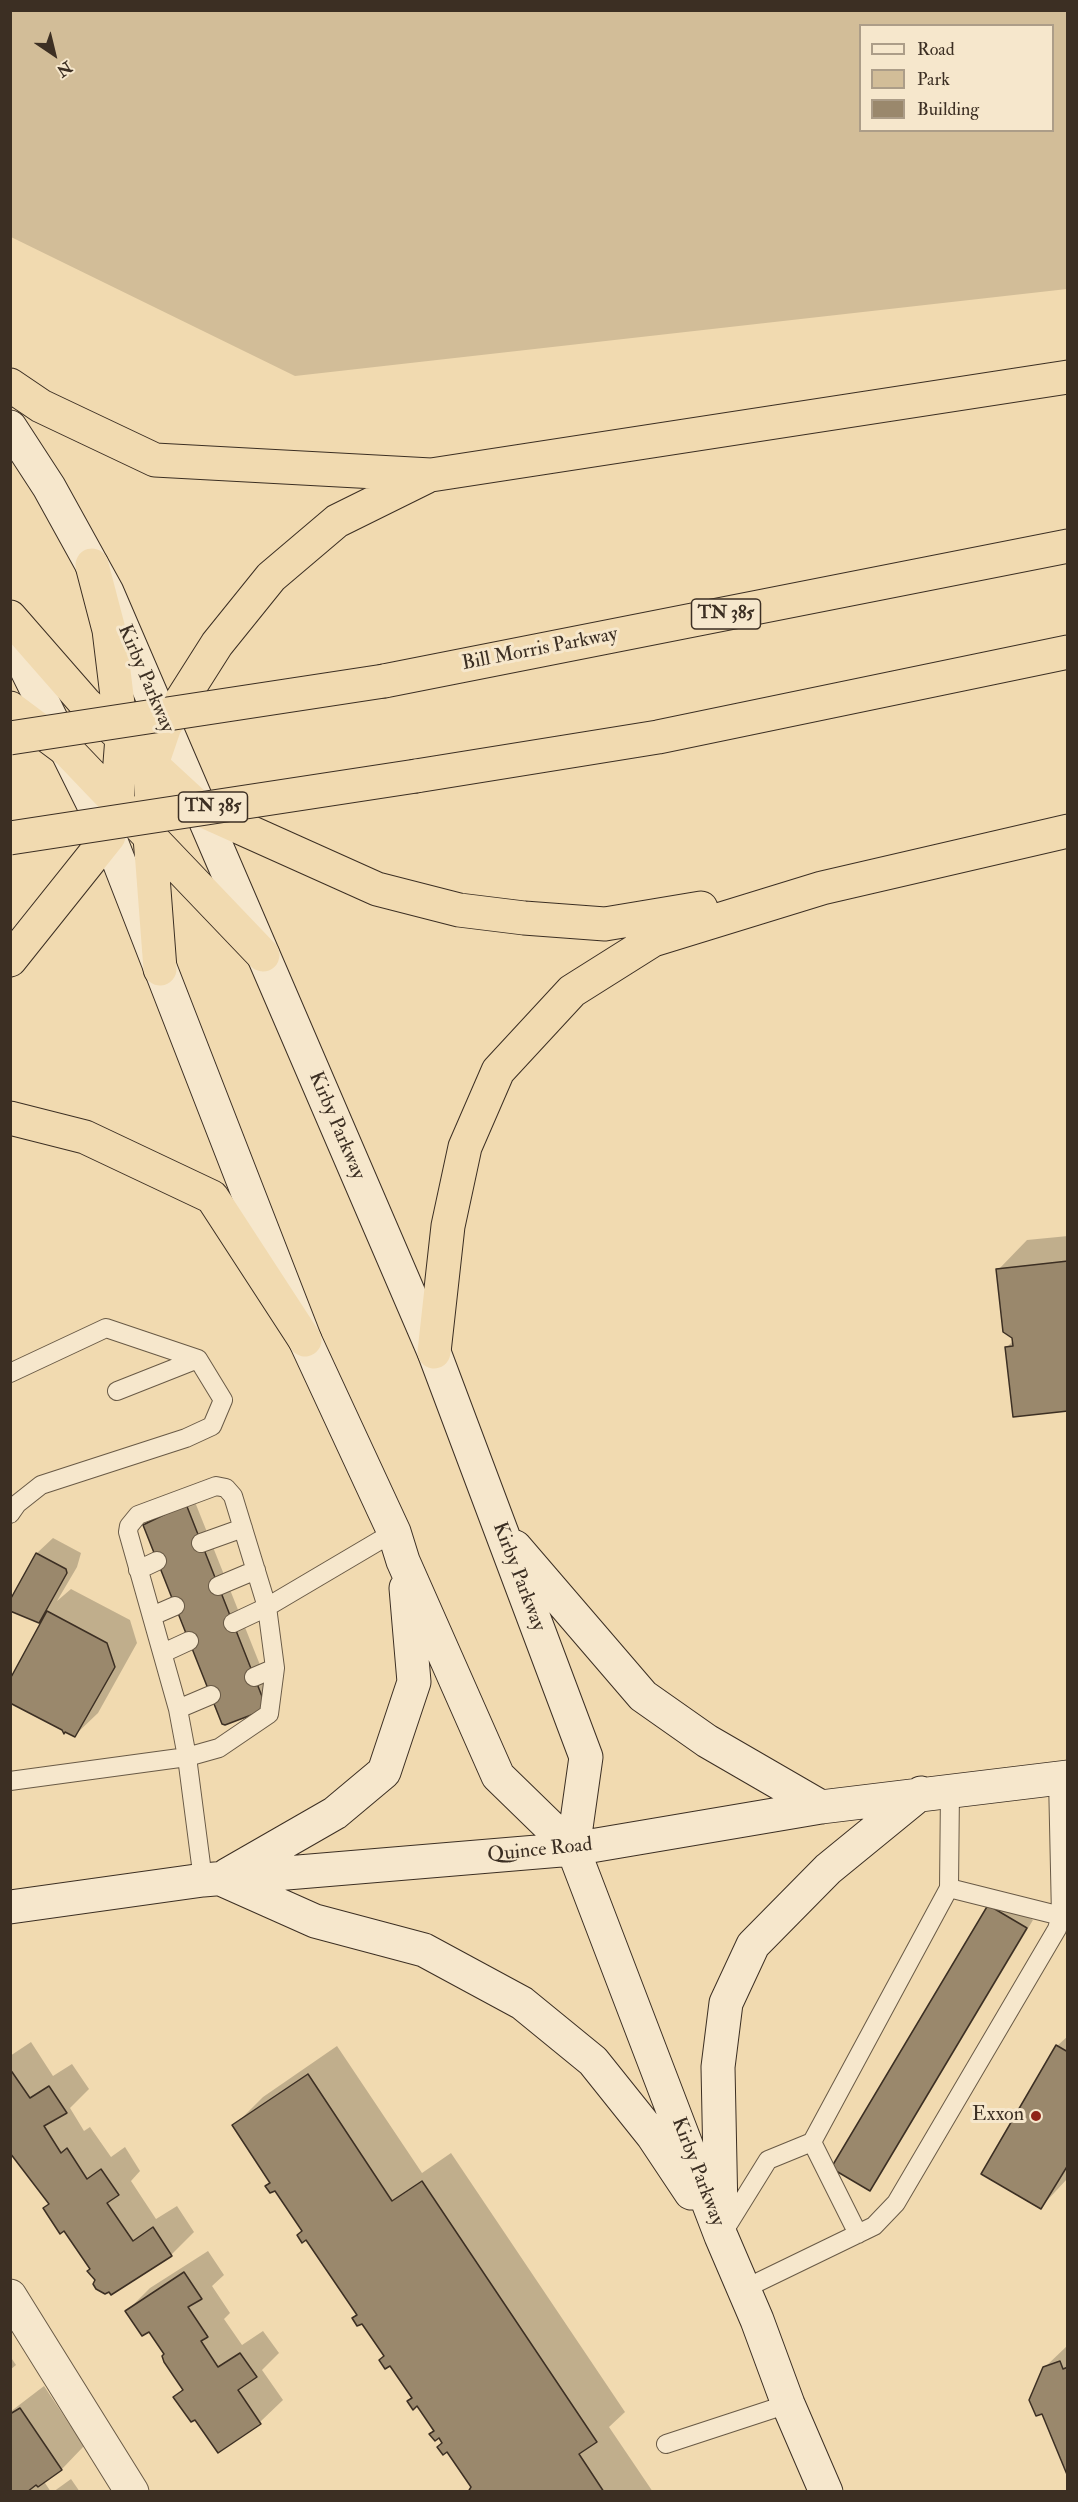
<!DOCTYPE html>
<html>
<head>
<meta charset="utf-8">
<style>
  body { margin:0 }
  #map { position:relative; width:1078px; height:2502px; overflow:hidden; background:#f1dab0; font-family:"IM FELL Double Pica",serif }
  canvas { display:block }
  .frame { position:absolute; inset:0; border:12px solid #3c2f23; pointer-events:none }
  .legend { position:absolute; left:859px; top:24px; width:195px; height:108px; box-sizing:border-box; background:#f6e7cc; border:2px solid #ac9d88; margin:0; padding:8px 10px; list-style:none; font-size:18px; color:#3c2f23 }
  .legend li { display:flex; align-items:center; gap:12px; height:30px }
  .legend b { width:30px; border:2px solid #ac9d88 }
  .north { position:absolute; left:24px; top:24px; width:60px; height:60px; -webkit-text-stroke:4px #f6e7cc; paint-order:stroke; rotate:145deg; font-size:16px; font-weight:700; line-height:24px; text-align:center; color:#3c2f23 }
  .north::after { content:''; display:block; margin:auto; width:21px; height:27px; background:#3c2f23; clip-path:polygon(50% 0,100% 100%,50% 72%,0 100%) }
</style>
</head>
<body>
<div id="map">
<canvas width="1078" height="2502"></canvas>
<div class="frame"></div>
<ul class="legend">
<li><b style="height:8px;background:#f6e7cc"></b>Road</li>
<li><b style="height:16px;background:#d2bd98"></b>Park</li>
<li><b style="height:16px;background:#9a886c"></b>Building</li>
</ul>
<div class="north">N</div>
</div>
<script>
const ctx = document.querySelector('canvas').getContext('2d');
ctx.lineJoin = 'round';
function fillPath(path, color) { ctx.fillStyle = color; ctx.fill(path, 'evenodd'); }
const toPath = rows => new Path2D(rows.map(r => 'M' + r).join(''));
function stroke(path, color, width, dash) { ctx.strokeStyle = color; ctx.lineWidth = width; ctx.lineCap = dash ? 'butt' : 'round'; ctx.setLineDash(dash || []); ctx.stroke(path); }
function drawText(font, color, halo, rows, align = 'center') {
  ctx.font = font + ' "IM FELL Double Pica",serif'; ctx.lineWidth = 6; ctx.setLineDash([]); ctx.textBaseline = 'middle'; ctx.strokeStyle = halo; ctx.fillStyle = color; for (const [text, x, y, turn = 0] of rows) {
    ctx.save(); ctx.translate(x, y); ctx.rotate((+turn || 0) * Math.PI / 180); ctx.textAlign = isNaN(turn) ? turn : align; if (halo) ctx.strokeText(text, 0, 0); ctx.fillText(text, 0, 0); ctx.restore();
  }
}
fillPath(toPath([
  [10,11,1067,11,1067,289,295,376,11,237],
  [860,26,1052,26,1052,130,860,130]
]), '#d2bd98');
fillPath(toPath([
  [1068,1236,1068,1409,1007,1347,1013,1341,1013,1337,998,1270,1027,1240],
  [193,1497,274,1700,224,1723,145,1523,153,1515],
  [53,1538,81,1553,77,1567,57,1601,71,1589,130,1620,137,1643,98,1713,75,1735,46,1614,39,1621,10,1603,37,1553],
  [997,1899,1033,1920,877,2181,869,2189],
  [1068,2036,1068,2178,1041,2207,1057,2046],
  [31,2042,53,2076,72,2064,89,2089,70,2108,84,2131,90,2127,111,2157,125,2147,140,2171,131,2181,156,2219,177,2206,194,2232,171,2255,112,2293,96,2279,50,2203,10,2151,10,2056],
  [337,2046,422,2173,451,2153,625,2412,609,2427,653,2492,470,2492,473,2486,234,2126,263,2097],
  [208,2251,224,2275,212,2286,230,2313,224,2319,242,2345,263,2331,279,2353,262,2370,283,2400,260,2422,195,2418,175,2397,184,2388,166,2354,149,2330,127,2311,150,2288],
  [1068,2345,1068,2473,1044,2368],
  [10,2356,16,2365,10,2370],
  [44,2386,84,2446,62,2469,43,2480,51,2492,10,2492,10,2412],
  [71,2479,80,2492,53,2492]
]), '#0003');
const building = toPath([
  [1068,1261,1068,1411,1013,1417,1005,1347,1013,1346,1012,1338,1003,1332,996,1269,1068,1261],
  [186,1504,267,1709,225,1725,222,1724,143,1525,186,1504],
  [36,1553,66,1569,67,1573,39,1623,10,1611,10,1600,36,1553],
  [47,1611,107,1643,115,1667,75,1737,65,1732,64,1734,62,1730,10,1703,10,1679,47,1611],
  [988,1905,1027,1928,870,2191,831,2168,988,1905],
  [1056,2045,1068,2052,1068,2165,1041,2209,981,2174,1056,2045],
  [10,2069,30,2098,49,2086,67,2113,44,2126,61,2153,67,2148,87,2179,101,2169,119,2195,107,2203,133,2241,153,2227,172,2256,111,2295,109,2292,105,2294,96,2289,93,2284,95,2280,87,2271,90,2269,64,2231,60,2234,43,2208,49,2204,10,2153,10,2069],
  [308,2074,392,2201,422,2181,597,2442,579,2454,604,2492,468,2492,471,2487,447,2452,443,2455,437,2447,442,2443,439,2438,435,2441,429,2434,434,2431,417,2406,413,2410,407,2401,412,2398,390,2366,385,2369,379,2360,384,2356,362,2324,357,2326,352,2318,357,2315,306,2240,302,2243,297,2235,302,2231,275,2191,270,2193,265,2186,270,2183,232,2125,308,2074],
  [184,2272,202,2299,188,2307,208,2337,201,2341,218,2367,240,2353,257,2377,238,2390,261,2424,218,2453,195,2420,191,2422,173,2397,183,2390,164,2362,162,2356,164,2354,149,2332,142,2336,125,2311,184,2272],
  [1060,2361,1063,2369,1068,2367,1068,2477,1042,2414,1036,2416,1029,2400,1043,2367,1060,2361],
  [20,2408,62,2470,38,2487,36,2485,27,2492,10,2492,10,2414,20,2408]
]);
fillPath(building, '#9a886c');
stroke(building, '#3c2f23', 1.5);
const service = toPath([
  [10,1373,106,1328,198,1359,223,1400,212,1426,186,1438,41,1485,17,1504,10,1514],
  [117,1391,198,1359],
  [201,1543,243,1528],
  [138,1570,157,1561],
  [218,1586,256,1570],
  [152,1616,175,1606],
  [233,1623,267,1607,394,1532],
  [163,1653,189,1641],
  [254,1677,275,1668],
  [178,1709,211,1695],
  [10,1781,187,1757,219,1748,269,1714,275,1668,267,1607,233,1496,226,1488,216,1486,138,1515,129,1526,128,1532,178,1709,187,1757,203,1880],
  [949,1888,1061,1916],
  [812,2142,858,2234],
  [724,2231,768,2160,812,2142,949,1888,950,1790],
  [744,2289,874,2226,896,2203,1057,1929,1061,1916,1058,1778],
  [666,2444,788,2404]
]);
const minor = toPath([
  [10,2296,132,2492]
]);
const secondary = toPath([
  [10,427,49,487,107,592,434,1352,586,1757,573,1849],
  [10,636,109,836,305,1340,394,1532,403,1561,498,1776,573,1849,721,2236,757,2320,788,2404,826,2492],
  [515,1547,643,1696,707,1741,821,1807],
  [227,1875,335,1813,384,1772,414,1682,406,1588],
  [223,1880,315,1921,424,1950,522,2003,593,2061,653,2136,691,2193],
  [10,1907,203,1880,573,1849,821,1807,1068,1777],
  [721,2213,718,2067,726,2003,753,1945,828,1869,921,1793]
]);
const motorway = toPath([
  [10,385,41,406,155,460,431,475,1068,377],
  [10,617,86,704,201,810,377,889,459,910,524,918,605,924,701,908],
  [384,681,1068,546],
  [10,708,69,752,263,955],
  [416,776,658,737,1068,652],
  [10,960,109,836,117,802,122,737,109,630,92,565],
  [160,969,150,837,152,764,165,726,217,644,271,577,337,521,430,475],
  [10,1118,85,1137,212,1197,305,1340],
  [434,1352,448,1226,465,1147,498,1071,572,991,653,940,822,888,1068,831]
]);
stroke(service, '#695a46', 20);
stroke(minor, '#695a46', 35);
stroke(secondary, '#3c2f23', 35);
stroke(motorway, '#3c2f23', 35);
stroke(service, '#f6e7cc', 18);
stroke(minor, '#f6e7cc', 33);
stroke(secondary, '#f6e7cc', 33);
stroke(motorway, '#f1dab0', 33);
const motorwayBridge = toPath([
  [10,738,384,681],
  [10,838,416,776]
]);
stroke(motorwayBridge, '#3c2f23', 35, []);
stroke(motorwayBridge, '#f1dab0', 33);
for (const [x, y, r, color] of [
  [1036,2116,6,"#8f2418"]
]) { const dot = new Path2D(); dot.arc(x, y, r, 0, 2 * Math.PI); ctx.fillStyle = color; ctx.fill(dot); stroke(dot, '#f6e7cc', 2); }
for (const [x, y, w] of [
  [726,614,69],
  [213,807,69]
]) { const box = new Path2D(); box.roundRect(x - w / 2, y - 15, w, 30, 4.5); ctx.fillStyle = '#f6e7cc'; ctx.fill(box); stroke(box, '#3c2f23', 1.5); }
drawText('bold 18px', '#3c2f23', null, [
  ["TN 385",726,614],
  ["TN 385",213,807]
]);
drawText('20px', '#3c2f23', '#f6e7cc', [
  ["Bill Morris Parkway",540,650,-11],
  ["Kirby Parkway",145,679,67],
  ["Kirby Parkway",336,1126,67],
  ["Kirby Parkway",518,1577,69],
  ["Quince Road",540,1851,-6],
  ["Kirby Parkway",697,2172,69]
]);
drawText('20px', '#3c2f23', '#f6e7cc', [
  ["Exxon",1024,2116]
], 'right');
</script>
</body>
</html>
